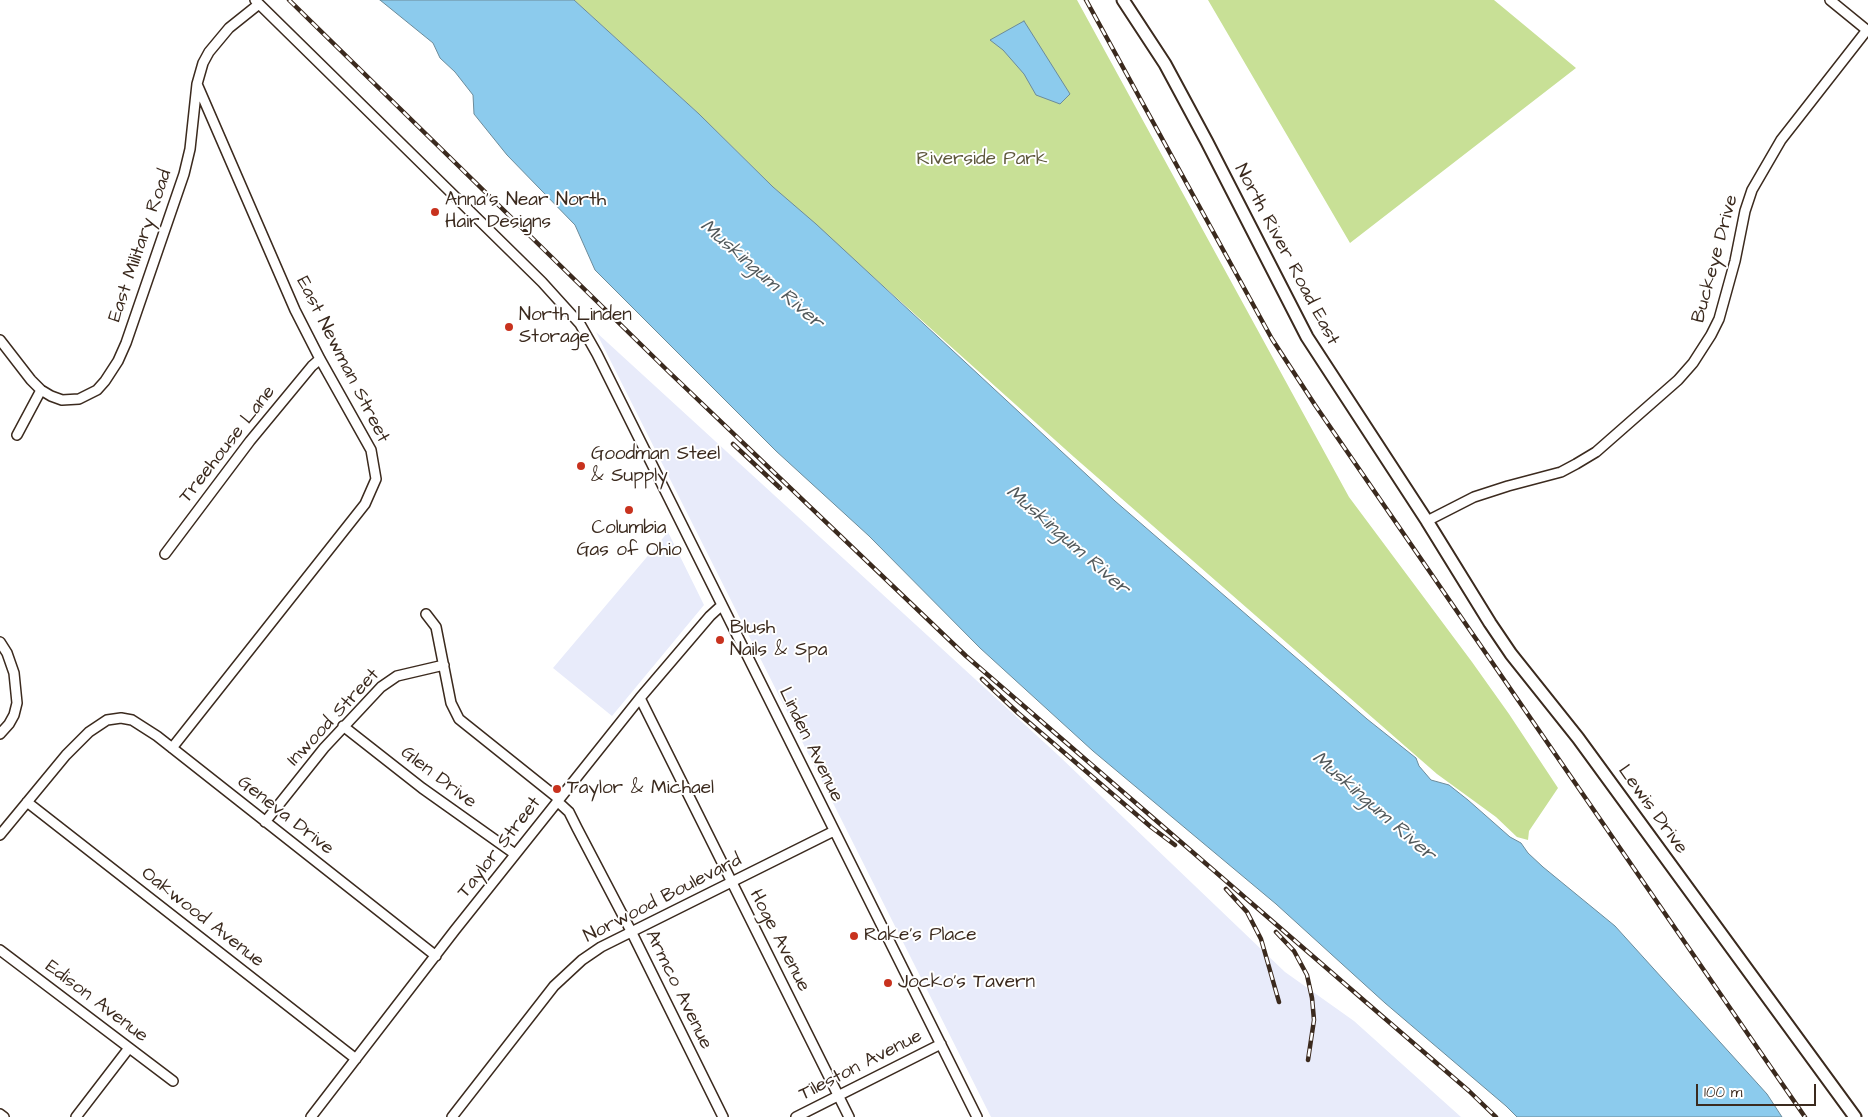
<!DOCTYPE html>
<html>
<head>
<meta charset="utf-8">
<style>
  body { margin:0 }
  #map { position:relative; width:1868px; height:1117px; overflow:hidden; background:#fff; font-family:"Architects Daughter",sans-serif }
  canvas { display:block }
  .scale { position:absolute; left:1696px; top:1084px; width:120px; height:22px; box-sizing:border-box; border:2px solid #3b2a1e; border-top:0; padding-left:6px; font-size:15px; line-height:18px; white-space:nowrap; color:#3b2a1e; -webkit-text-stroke:4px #fff; paint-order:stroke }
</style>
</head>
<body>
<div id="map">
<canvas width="1868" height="1117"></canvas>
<div class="scale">100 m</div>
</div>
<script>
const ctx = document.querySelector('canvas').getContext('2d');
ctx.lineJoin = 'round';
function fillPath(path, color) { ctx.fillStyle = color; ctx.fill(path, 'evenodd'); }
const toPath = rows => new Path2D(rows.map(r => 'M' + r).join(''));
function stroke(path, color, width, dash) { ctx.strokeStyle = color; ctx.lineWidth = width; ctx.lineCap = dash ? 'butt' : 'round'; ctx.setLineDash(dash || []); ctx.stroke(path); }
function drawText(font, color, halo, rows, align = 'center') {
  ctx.font = font + ' "Architects Daughter",sans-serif'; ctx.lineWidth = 4; ctx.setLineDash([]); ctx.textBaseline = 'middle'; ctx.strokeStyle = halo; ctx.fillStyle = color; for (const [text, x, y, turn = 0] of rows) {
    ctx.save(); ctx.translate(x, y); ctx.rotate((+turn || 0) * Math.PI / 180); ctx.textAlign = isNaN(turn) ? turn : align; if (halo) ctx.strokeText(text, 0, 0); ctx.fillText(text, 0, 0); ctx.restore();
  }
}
fillPath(toPath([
  [596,332,1058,755,1285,972,1354,1021,1461,1117,991,1117],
  [668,532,704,605,612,716,553,668]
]), '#e8ebfa');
fillPath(toPath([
  [574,0,1077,0,1349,497,1472,662,1509,714,1558,788,1529,831,1528,840,1517,837,1496,817,1437,774,1074,457,773,187,699,114],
  [1208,0,1494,0,1576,68,1350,243]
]), '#c8e096');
const water = toPath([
  [380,0,574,0,699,114,773,187,816,224,1115,501,1367,719,1416,758,1419,766,1431,780,1449,785,1468,800,1510,837,1521,843,1528,853,1543,867,1615,926,1767,1094,1782,1117,1517,1117,1506,1106,1385,1003,1276,904,1093,751,980,648,869,536,776,451,595,270,575,225,507,155,474,114,473,95,455,72,440,58,433,43,380,0],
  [1024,21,1070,94,1060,104,1036,95,1024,74,1003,50,990,40,1024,21]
]);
fillPath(water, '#8ccbed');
stroke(water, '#6c8b9a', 1);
const minor = toPath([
  [255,0,542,282,580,324,597,354,977,1117],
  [1830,0,1868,31],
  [0,340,31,380,41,390,51,396,62,400,79,399,97,390,105,381,118,361,126,343,184,174,190,149,197,84,203,63,209,52,229,28,259,4],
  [17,435,41,390],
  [1427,521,1474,497,1508,486,1561,472,1576,464,1596,452,1678,380,1693,363,1711,335,1719,319,1735,261,1745,211,1752,190,1781,140,1867,30],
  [165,554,250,441,312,366,320,359],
  [426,614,436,627,451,703,459,719,559,799],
  [0,642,7,653,14,673,17,703,14,715,9,724,0,734],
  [640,698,849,1117],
  [343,726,422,788,515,854],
  [172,748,365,504,376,479,371,450,320,359,295,310,197,84],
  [557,801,569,812,577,828,631,931,723,1117],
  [27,802,356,1059],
  [265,822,324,748,381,687,397,676,444,665],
  [0,835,66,755,89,732,107,720,121,718,132,720,157,736,436,956],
  [0,950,173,1081],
  [0,1114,4,1117],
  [76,1117,129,1048],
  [311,1117,455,930,640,698,710,616,722,605],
  [452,1117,554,986,582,960,601,947,834,831],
  [796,1117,941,1044]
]);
const major = toPath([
  [1123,0,1165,64,1207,142,1307,337,1427,521,1490,623,1511,654,1578,738,1855,1117]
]);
stroke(minor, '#3b2a1e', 12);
stroke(major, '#3b2a1e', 15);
stroke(minor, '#fff', 9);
stroke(major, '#fff', 11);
const rail = toPath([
  [289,0,669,372,966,656,1375,1010,1469,1091,1496,1117],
  [1086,0,1272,339,1315,405,1805,1117],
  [733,444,780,488],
  [982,679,1018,713,1151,827,1175,845],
  [1226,889,1247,912,1261,939,1279,1002],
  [1276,932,1294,951,1307,975,1312,998,1314,1020,1308,1060]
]);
stroke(rail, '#3b2a1e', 4.5);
stroke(rail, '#fff', 2.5, [8]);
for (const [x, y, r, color] of [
  [435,212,5,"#c8321e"],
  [509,327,5,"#c8321e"],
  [581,466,5,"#c8321e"],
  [629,510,5,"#c8321e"],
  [720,640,5,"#c8321e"],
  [557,789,5,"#c8321e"],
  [854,936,5,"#c8321e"],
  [888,983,5,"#c8321e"]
]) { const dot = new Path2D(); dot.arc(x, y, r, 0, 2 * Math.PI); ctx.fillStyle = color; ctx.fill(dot); stroke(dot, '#fff', 2); }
drawText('19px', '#5e583c', '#fff', [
  ["Riverside Park",982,160]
]);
drawText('19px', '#3b2a1e', '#fff', [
  ["Anna's Near North",445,201],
  ["Hair Designs",445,223],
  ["North Linden",519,316],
  ["Storage",519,338],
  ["Goodman Steel",591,455],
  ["& Supply",591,477],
  ["Columbia",629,529,"center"],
  ["Gas of Ohio",629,551,"center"],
  ["Blush",730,629],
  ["Nails & Spa",730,651],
  ["Taylor & Michael",567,789],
  ["Rake's Place",864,936],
  ["Jocko's Tavern",898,983]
], 'left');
drawText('19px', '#3b2a1e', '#fff', [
  ["East Military Road",141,246,-71],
  ["North River Road East",1286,255,62],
  ["Buckeye Drive",1716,259,-75],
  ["East Newman Street",342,360,63],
  ["Treehouse Lane",228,445,-52],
  ["Inwood Street",334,718,-47],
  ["Linden Avenue",810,745,64],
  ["Glen Drive",438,778,37],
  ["Lewis Drive",1652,810,54],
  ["Geneva Drive",285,816,38],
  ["Taylor Street",500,848,-52],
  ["Norwood Boulevard",663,899,-27],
  ["Oakwood Avenue",202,918,38],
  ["Hoge Avenue",779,941,63],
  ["Armco Avenue",678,990,64],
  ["Edison Avenue",96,1002,37],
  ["Tileston Avenue",861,1066,-27]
]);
drawText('italic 20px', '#535a5c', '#fff', [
  ["Muskingum River",761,275,41],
  ["Muskingum River",1067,541,41],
  ["Muskingum River",1373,807,41]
]);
</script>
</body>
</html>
